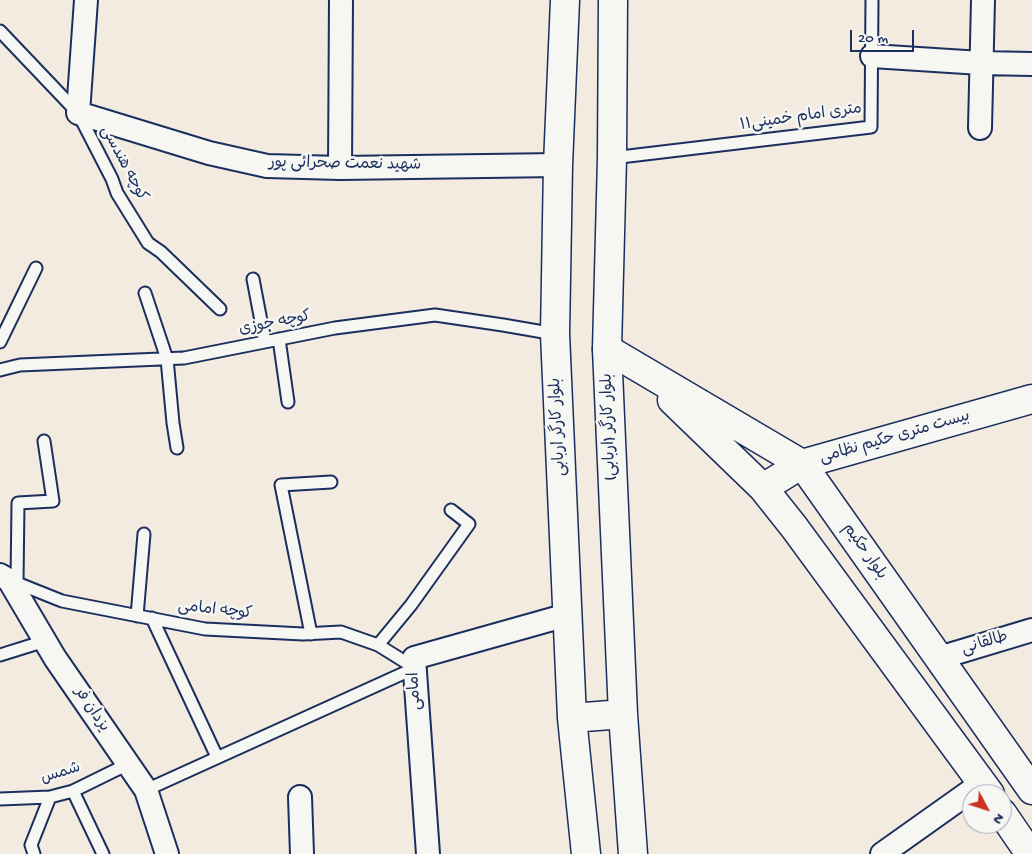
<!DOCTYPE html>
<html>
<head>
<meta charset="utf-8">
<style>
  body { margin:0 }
  #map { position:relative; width:1032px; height:854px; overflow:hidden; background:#f3eae0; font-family:"Gochi Hand",sans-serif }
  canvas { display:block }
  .north { position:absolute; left:962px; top:784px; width:50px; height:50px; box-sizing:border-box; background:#f6f6f2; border:1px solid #9ea6b7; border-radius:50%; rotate:130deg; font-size:14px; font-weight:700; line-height:20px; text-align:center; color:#1b2f5e }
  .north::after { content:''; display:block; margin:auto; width:18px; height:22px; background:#c8321e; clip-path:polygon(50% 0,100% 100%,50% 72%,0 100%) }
  .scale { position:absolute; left:850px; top:30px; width:64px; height:22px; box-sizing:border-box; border:2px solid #1b2f5e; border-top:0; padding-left:6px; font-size:15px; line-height:18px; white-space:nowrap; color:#1b2f5e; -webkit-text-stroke:4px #f6f6f2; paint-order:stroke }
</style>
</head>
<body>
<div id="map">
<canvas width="1032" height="854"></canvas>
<div class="north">N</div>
<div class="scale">20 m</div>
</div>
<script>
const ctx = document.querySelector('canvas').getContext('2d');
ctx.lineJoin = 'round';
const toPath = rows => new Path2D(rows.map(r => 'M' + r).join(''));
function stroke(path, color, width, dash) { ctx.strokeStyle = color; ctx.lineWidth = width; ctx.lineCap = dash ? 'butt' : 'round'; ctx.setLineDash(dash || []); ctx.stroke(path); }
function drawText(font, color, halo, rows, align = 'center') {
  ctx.font = font + ' "Gochi Hand","Playpen Sans Arabic",sans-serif'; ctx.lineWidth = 5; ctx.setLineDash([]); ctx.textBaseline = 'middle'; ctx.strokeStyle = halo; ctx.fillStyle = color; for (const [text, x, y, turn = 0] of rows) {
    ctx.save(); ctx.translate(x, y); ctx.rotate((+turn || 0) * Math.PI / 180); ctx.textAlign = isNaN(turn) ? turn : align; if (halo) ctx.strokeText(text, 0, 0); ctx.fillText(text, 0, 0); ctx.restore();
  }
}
const lane = toPath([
  [0,31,78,113,112,179,117,193,148,243,161,252,220,309],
  [612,158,871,127,872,0],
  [253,279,265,342],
  [145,293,167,359,173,423,177,448],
  [279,339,288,402],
  [0,342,36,268],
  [0,370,20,365,184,358,335,328,435,315,503,325,555,334],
  [12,581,62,601,205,629,303,634,341,632,378,645,415,668],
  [17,583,18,503,53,501,44,441],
  [137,616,144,534],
  [152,618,217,757],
  [311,634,281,485,331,482],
  [378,645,411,605,469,524,451,510],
  [0,655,45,641],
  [146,790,415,668],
  [73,791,103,854],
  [0,799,50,797,73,791,128,764],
  [34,854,31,845,50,797]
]);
const street = toPath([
  [86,0,78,113,209,153,267,166,340,168,558,165],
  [872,56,981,63,1032,64],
  [980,128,983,0],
  [340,168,341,0],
  [0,575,9,580,55,658,146,790,167,854],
  [939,658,1032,630],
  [300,797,302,854],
  [428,854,414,658,567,615],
  [882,854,982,783]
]);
const secondary = toPath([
  [607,349,802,464,1032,790],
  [672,400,763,488,794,527,990,794],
  [763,488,802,464,1032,399],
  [1002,813,1030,854]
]);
const primary = toPath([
  [565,0,558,165,555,334,572,718,586,854],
  [613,0,612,158,607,349,623,714,633,854],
  [572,718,623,714]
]);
stroke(lane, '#1b2f5e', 15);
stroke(street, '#1b2f5e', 26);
stroke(secondary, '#1b2f5e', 31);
stroke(primary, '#1b2f5e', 31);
stroke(lane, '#f6f6f2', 11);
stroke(street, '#f6f6f2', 22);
stroke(secondary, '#f6f6f2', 28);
stroke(primary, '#f6f6f2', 28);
drawText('16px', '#1b2f5e', '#f6f6f2', [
  ["۱۱متری امام خمینی",801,118,-8],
  ["کوچه هندسی",123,164,62],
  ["شهید نعمت صحرائی پور",345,165,1],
  ["کوچه جوزی",275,324,-11],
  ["بلوار کارگر اربابی",559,427,-93],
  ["بلوار کارگر (اربابی)",610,427,-92],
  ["بیست متری حکیم نظامی",895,438,-16],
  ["بلوار حکیم",864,552,55],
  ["کوچه امامی",215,611,6],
  ["طالقانی",985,644,-17],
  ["امامی",416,691,-94],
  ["یزدان فر",91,710,56],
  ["شمس",61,774,-17]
]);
</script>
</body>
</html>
